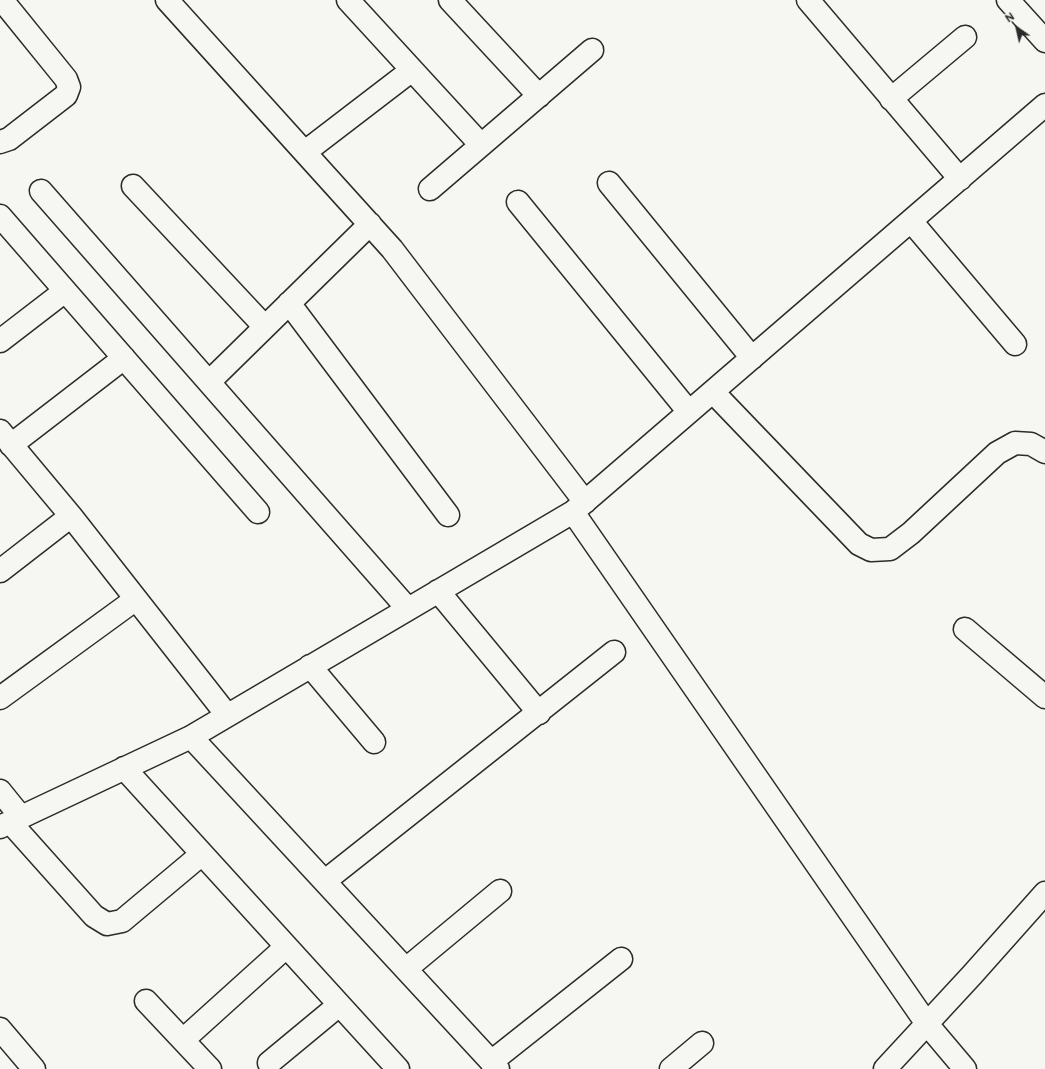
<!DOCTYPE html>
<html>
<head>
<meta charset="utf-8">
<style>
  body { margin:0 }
  #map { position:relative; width:1045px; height:1069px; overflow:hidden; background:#f6f6f2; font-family:"Balsamiq Sans",sans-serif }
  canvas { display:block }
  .north { position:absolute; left:997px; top:8px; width:40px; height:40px; -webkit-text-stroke:3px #f6f6f2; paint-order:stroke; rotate:326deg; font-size:11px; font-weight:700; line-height:16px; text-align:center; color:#2b2b2b }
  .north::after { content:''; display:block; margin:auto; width:14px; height:18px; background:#2b2b2b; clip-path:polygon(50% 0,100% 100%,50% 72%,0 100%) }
</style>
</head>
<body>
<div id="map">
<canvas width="1045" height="1069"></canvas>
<div class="north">N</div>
</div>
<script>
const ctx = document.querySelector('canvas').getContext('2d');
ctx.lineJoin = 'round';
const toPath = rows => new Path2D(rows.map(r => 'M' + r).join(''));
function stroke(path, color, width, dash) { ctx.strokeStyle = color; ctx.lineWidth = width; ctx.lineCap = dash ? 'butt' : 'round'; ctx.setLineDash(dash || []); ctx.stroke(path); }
const minor = toPath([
  [167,0,392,249,585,502],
  [348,0,481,145],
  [450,0,539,96],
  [808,0,960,179],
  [1008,0,1045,41],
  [891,99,965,37],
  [0,142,9,139,66,95,69,87,66,79,2,0],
  [305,152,412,70],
  [609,183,752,358],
  [133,186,265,327],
  [430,189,592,50],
  [41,191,408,609],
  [518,202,689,412],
  [0,216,258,512],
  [911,221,1015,344],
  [289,303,448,515],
  [0,341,65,291],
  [209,382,370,224],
  [713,392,859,544,871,550,890,549,911,533,997,453,1015,443,1031,444,1045,452],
  [0,431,71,516,227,715],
  [11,445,124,358],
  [573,512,927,1024,965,1069],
  [0,571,71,516],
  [438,591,539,713],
  [965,629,1045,697],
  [310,666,374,742],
  [0,698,136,599],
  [191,737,498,1069],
  [124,768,398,1069],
  [0,791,21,817],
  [10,822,94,916,107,924,122,921,202,854],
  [0,827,191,737,573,512,1045,105],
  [325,881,614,652],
  [406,969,500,891],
  [146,1001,210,1069],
  [0,1029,34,1069],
  [183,1040,286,947],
  [491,1062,621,959],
  [269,1063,339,1005],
  [671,1069,702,1043],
  [885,1069,972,975,1045,893]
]);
stroke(minor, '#2b2b2b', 25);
stroke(minor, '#f6f6f2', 22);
</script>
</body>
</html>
